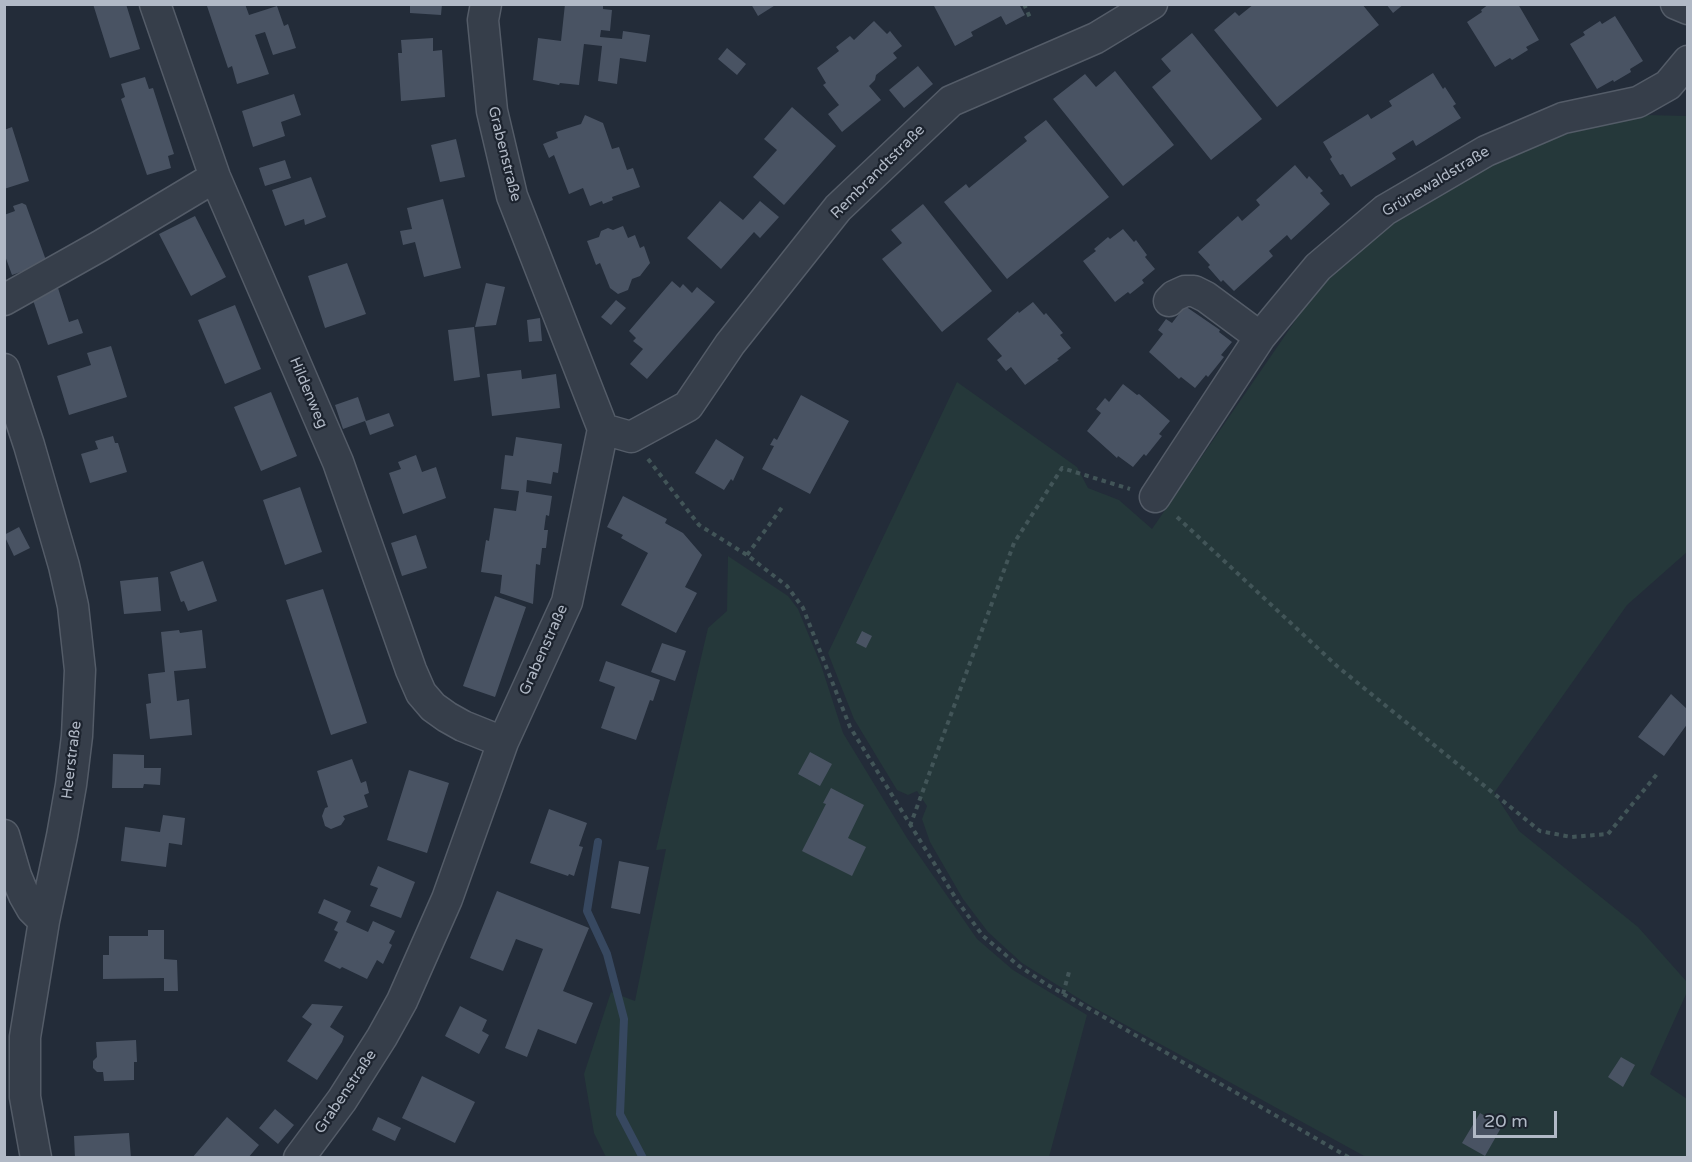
<!DOCTYPE html>
<html>
<head>
<meta charset="utf-8">
<style>
  body { margin:0 }
  #map { position:relative; width:1692px; height:1162px; overflow:hidden; background:#232c39; font-family:"Varela Round",sans-serif }
  canvas { display:block }
  .frame { position:absolute; inset:0; border:6px solid #b1b9c6; pointer-events:none }
  .scale { position:absolute; left:1473px; top:1111px; width:84px; height:27px; box-sizing:border-box; border:3px solid #b1b9c6; border-top:0; padding-left:8px; font-size:18px; line-height:21px; white-space:nowrap; color:#b1b9c6; -webkit-text-stroke:4px #1c232e; paint-order:stroke }
</style>
</head>
<body>
<div id="map">
<canvas width="1692" height="1162"></canvas>
<div class="frame"></div>
<div class="scale">20 m</div>
</div>
<script>
const ctx = document.querySelector('canvas').getContext('2d');
ctx.lineJoin = 'round';
function fillPath(path, color) { ctx.fillStyle = color; ctx.fill(path, 'evenodd'); }
const toPath = rows => new Path2D(rows.map(r => 'M' + r).join(''));
function stroke(path, color, width, dash) { ctx.strokeStyle = color; ctx.lineWidth = width; ctx.lineCap = dash ? 'butt' : 'round'; ctx.setLineDash(dash || []); ctx.stroke(path); }
function drawText(font, color, halo, rows, align = 'center') {
  ctx.font = font + ' "Varela Round",sans-serif'; ctx.lineWidth = 4.5; ctx.setLineDash([]); ctx.textBaseline = 'middle'; ctx.strokeStyle = halo; ctx.fillStyle = color; for (const [text, x, y, turn = 0] of rows) {
    ctx.save(); ctx.translate(x, y); ctx.rotate((+turn || 0) * Math.PI / 180); ctx.textAlign = isNaN(turn) ? turn : align; if (halo) ctx.strokeText(text, 0, 0); ctx.fillText(text, 0, 0); ctx.restore();
  }
}
fillPath(toPath([
  [1646,115,1687,116,1687,552,1627,605,1494,793,1519,831,1638,927,1687,982,1687,992,1650,1074,1687,1099,1687,1157,1366,1157,1091,1006,1022,963,988,932,963,899,930,842,922,819,927,806,917,791,908,795,897,790,854,719,828,653,957,382,1077,467,1088,488,1119,500,1152,529,1326,276,1392,221,1492,163,1570,133],
  [728,556,788,596,798,609,821,665,843,733,907,838,977,939,1013,970,1087,1015,1049,1157,606,1157,594,1133,584,1074,611,992,635,1001,666,849,656,850,708,628,727,611]
]), '#25383a');
stroke(toPath([
  [598,842,587,911,607,954,624,1019,620,1114,643,1158]
]), '#374860', 8);
fillPath(toPath([
  [93,4,126,4,140,49,110,58],
  [212,4,245,4,249,15,277,6,284,26,288,24,296,48,273,55,265,32,255,35,269,74,237,84,232,66,228,68,207,6],
  [410,4,442,4,441,15,410,13],
  [565,4,603,4,603,9,612,10,610,31,601,30,600,37,622,39,623,31,650,35,646,62,620,58,617,84,598,81,602,46,584,44,579,85,560,83,559,85,533,80,538,38,561,41],
  [751,4,777,4,758,16],
  [933,4,1019,4,1025,15,1006,25,1001,16,971,32,973,36,955,46],
  [1254,4,1362,4,1379,25,1277,107,1214,30,1235,12,1239,16],
  [1386,4,1404,4,1393,13],
  [1489,4,1518,4,1539,40,1526,47,1528,50,1512,60,1510,58,1495,67,1467,22,1482,12,1481,10],
  [1615,16,1643,61,1630,69,1631,72,1614,82,1613,80,1597,89,1570,44,1585,35,1583,32,1600,21,1602,24],
  [874,21,887,34,890,31,902,46,893,53,897,58,876,75,875,80,869,86,881,100,842,132,828,114,839,105,823,85,826,83,817,68,839,51,836,47,850,36,854,40],
  [1192,33,1262,119,1211,160,1152,87,1171,71,1161,59],
  [433,38,433,51,442,50,445,97,401,101,398,53,402,53,401,40],
  [727,48,746,64,737,75,718,59],
  [918,66,933,84,904,108,889,90],
  [1115,71,1174,145,1123,186,1053,99,1085,74,1096,87],
  [1433,73,1443,89,1445,87,1456,104,1453,106,1461,118,1416,146,1413,140,1392,153,1396,159,1351,187,1343,174,1340,175,1330,159,1332,157,1323,142,1368,114,1371,119,1392,106,1389,101],
  [145,77,149,89,153,88,174,154,168,156,171,168,147,175,121,99,125,97,121,84],
  [294,94,301,115,281,122,285,136,253,147,242,111],
  [792,107,836,146,784,205,753,177,777,150,764,139],
  [585,115,603,123,612,149,619,147,627,170,633,168,640,187,612,197,613,200,603,204,602,201,590,206,583,188,569,194,554,155,549,158,543,144,558,138,556,132,581,124],
  [1046,120,1109,197,1007,279,944,202,966,184,969,188,1027,141,1024,137],
  [12,127,29,181,4,189,4,130],
  [456,139,465,177,440,182,431,145],
  [285,160,291,178,265,186,259,168],
  [1295,165,1307,179,1309,176,1323,191,1320,193,1330,204,1291,240,1287,235,1269,251,1273,256,1234,291,1223,280,1221,282,1208,267,1210,265,1198,252,1238,216,1242,221,1260,205,1256,200],
  [311,177,326,217,305,225,304,219,285,226,272,190],
  [443,199,461,268,424,277,415,242,403,245,400,231,412,229,407,208],
  [720,201,743,220,760,201,779,217,760,238,754,232,721,269,687,238],
  [22,203,26,205,47,263,12,275,4,253,4,215,15,211,13,206],
  [923,204,992,291,942,332,882,259,902,243,891,230],
  [195,216,226,277,191,296,159,234],
  [623,226,628,238,635,235,640,248,644,246,650,263,640,276,632,279,628,290,618,294,610,288,600,263,596,265,587,241,599,237,601,231,608,228,613,230],
  [1123,229,1134,242,1136,240,1147,255,1145,257,1155,269,1142,280,1144,283,1130,294,1128,292,1115,302,1083,261,1096,251,1094,249,1108,237,1110,239],
  [347,263,366,314,325,328,308,276],
  [672,281,680,288,683,284,692,293,697,287,715,302,647,379,630,364,643,349,633,341,636,338,629,331],
  [486,283,505,287,496,325,475,327],
  [58,288,69,322,78,319,83,333,48,345,32,297],
  [616,300,626,308,611,325,601,317],
  [1033,302,1044,315,1046,313,1063,333,1060,335,1071,348,1057,359,1059,360,1025,385,1011,367,1006,371,997,360,1002,356,987,339,1018,311,1019,313],
  [235,305,261,369,225,384,198,320],
  [1185,306,1220,330,1219,332,1232,342,1221,355,1224,357,1208,377,1206,375,1195,388,1181,377,1179,379,1149,352,1163,334,1158,330,1166,319,1172,323],
  [540,318,542,341,529,342,527,320],
  [474,327,480,377,454,381,448,330],
  [111,346,127,397,69,415,57,376,91,365,87,353],
  [521,370,522,379,556,374,560,408,492,416,487,374],
  [1123,384,1137,395,1139,394,1170,421,1159,434,1162,436,1146,456,1144,454,1133,467,1118,456,1117,458,1087,431,1101,413,1096,409,1105,398,1109,402],
  [271,392,297,456,261,471,234,407],
  [801,395,849,421,810,494,762,469,774,446,770,445,774,438,777,440],
  [358,397,366,421,389,413,394,426,370,435,365,421,343,429,335,405],
  [113,436,115,443,118,443,127,472,90,483,81,454,98,449,95,441],
  [516,437,562,444,558,473,553,472,551,484,527,480,526,492,552,496,549,516,546,515,544,530,548,530,546,548,542,548,540,565,536,564,533,604,500,593,502,575,481,572,486,540,489,541,494,508,516,511,519,491,501,489,505,455,513,456],
  [716,439,744,457,733,481,731,479,724,490,695,473],
  [416,455,422,472,436,467,446,498,403,514,389,473,401,469,398,462],
  [300,487,322,552,285,565,263,500],
  [623,496,667,519,665,523,683,533,702,555,685,587,697,593,676,633,621,605,648,553,621,538,623,535,607,527],
  [19,527,30,548,14,556,4,535],
  [416,535,427,568,402,576,391,543],
  [203,561,217,601,188,611,184,601,181,602,170,572],
  [158,577,161,611,124,614,120,581],
  [323,589,367,723,331,735,286,600],
  [495,596,526,607,495,697,463,686],
  [179,630,180,633,202,630,206,668,174,671,177,701,189,699,192,735,150,739,146,704,151,703,148,674,165,672,161,632],
  [862,631,872,636,866,648,856,643],
  [662,643,686,651,675,681,651,672],
  [606,661,660,680,653,701,650,700,636,740,601,728,615,687,599,681],
  [1671,694,1688,710,1688,723,1664,756,1638,737],
  [810,752,832,764,820,786,798,774],
  [113,754,144,755,144,768,161,768,160,785,144,784,143,788,112,788],
  [352,759,361,783,366,781,369,793,364,795,368,807,343,816,345,819,341,825,331,829,325,826,322,816,325,808,328,807,317,771],
  [409,770,449,783,427,853,387,840],
  [831,788,864,805,848,838,866,847,852,876,802,851,826,804,823,803],
  [549,809,587,823,579,846,583,847,574,876,569,874,568,876,530,863],
  [163,815,185,818,182,845,169,843,166,867,121,861,125,827,160,832],
  [619,861,649,867,640,914,611,908],
  [378,866,415,882,401,918,370,906,378,888,370,885],
  [497,891,589,928,563,991,593,1003,576,1044,538,1029,527,1057,505,1048,543,949,516,939,503,971,470,958],
  [324,899,351,911,346,922,368,932,373,921,395,931,389,943,392,945,383,964,377,960,367,979,342,967,340,969,324,961,338,932,334,930,338,922,318,913],
  [148,930,164,930,164,959,177,960,178,991,164,991,164,978,103,979,103,955,109,955,109,936,148,936],
  [312,1004,343,1006,330,1027,344,1036,342,1042,317,1080,287,1061,312,1024,302,1017],
  [460,1006,487,1020,482,1031,489,1035,479,1054,445,1036],
  [136,1040,137,1062,134,1062,134,1080,104,1081,103,1072,97,1072,93,1068,93,1061,97,1057,96,1042],
  [1621,1057,1635,1065,1623,1087,1608,1077],
  [422,1076,475,1102,455,1143,402,1118],
  [275,1109,294,1125,278,1144,259,1128],
  [1480,1113,1502,1126,1485,1156,1462,1143],
  [227,1117,259,1145,248,1158,192,1158],
  [378,1117,401,1128,395,1141,372,1130],
  [129,1133,131,1158,75,1158,74,1136]
]), '#495363');
const minor = toPath([
  [155,4,215,177,338,462,411,670,421,693,433,707,447,717,463,726,503,742],
  [1676,4,1688,9],
  [4,300,100,246,215,177],
  [1169,301,1174,296,1185,291,1194,291,1206,297,1260,337],
  [4,369,29,445,64,566,73,606,80,670,77,736,71,785,62,836,44,921,25,1037,25,1097,36,1158],
  [603,429,631,437,688,406,730,344,838,208,951,101,1096,38,1152,4],
  [1155,497,1260,337,1318,267,1385,210,1486,151,1563,118,1638,102,1668,85,1688,61],
  [4,835,16,876,24,895,32,909,44,921],
  [299,1158,342,1100,382,1037,402,1001,447,899,503,742,567,602,603,429,512,196,492,111,483,20,486,4]
]);
stroke(minor, '#545c68', 33);
stroke(toPath([
  [1024,4,1031,20],
  [648,459,699,525,747,555,787,586,803,608,850,727,958,902,983,936,1019,966,1046,984,1350,1158],
  [1177,517,1338,667,1540,831,1571,837,1608,834,1657,774],
  [747,555,783,506],
  [910,826,1014,543,1062,468,1130,489],
  [1063,994,1069,972]
]), '#425558', 4, [4.5, 4.5]);
stroke(minor, '#363e4a', 30);
drawText('15px', '#b1b9c6', '#1c232e', [
  ["Grabenstraße",504,154,76],
  ["Rembrandtstraße",878,172,-45],
  ["Grünewaldstraße",1436,182,-31],
  ["Hildenweg",308,393,67],
  ["Grabenstraße",544,650,-66],
  ["Heerstraße",72,760,-83],
  ["Grabenstraße",346,1092,-56]
]);
</script>
</body>
</html>
